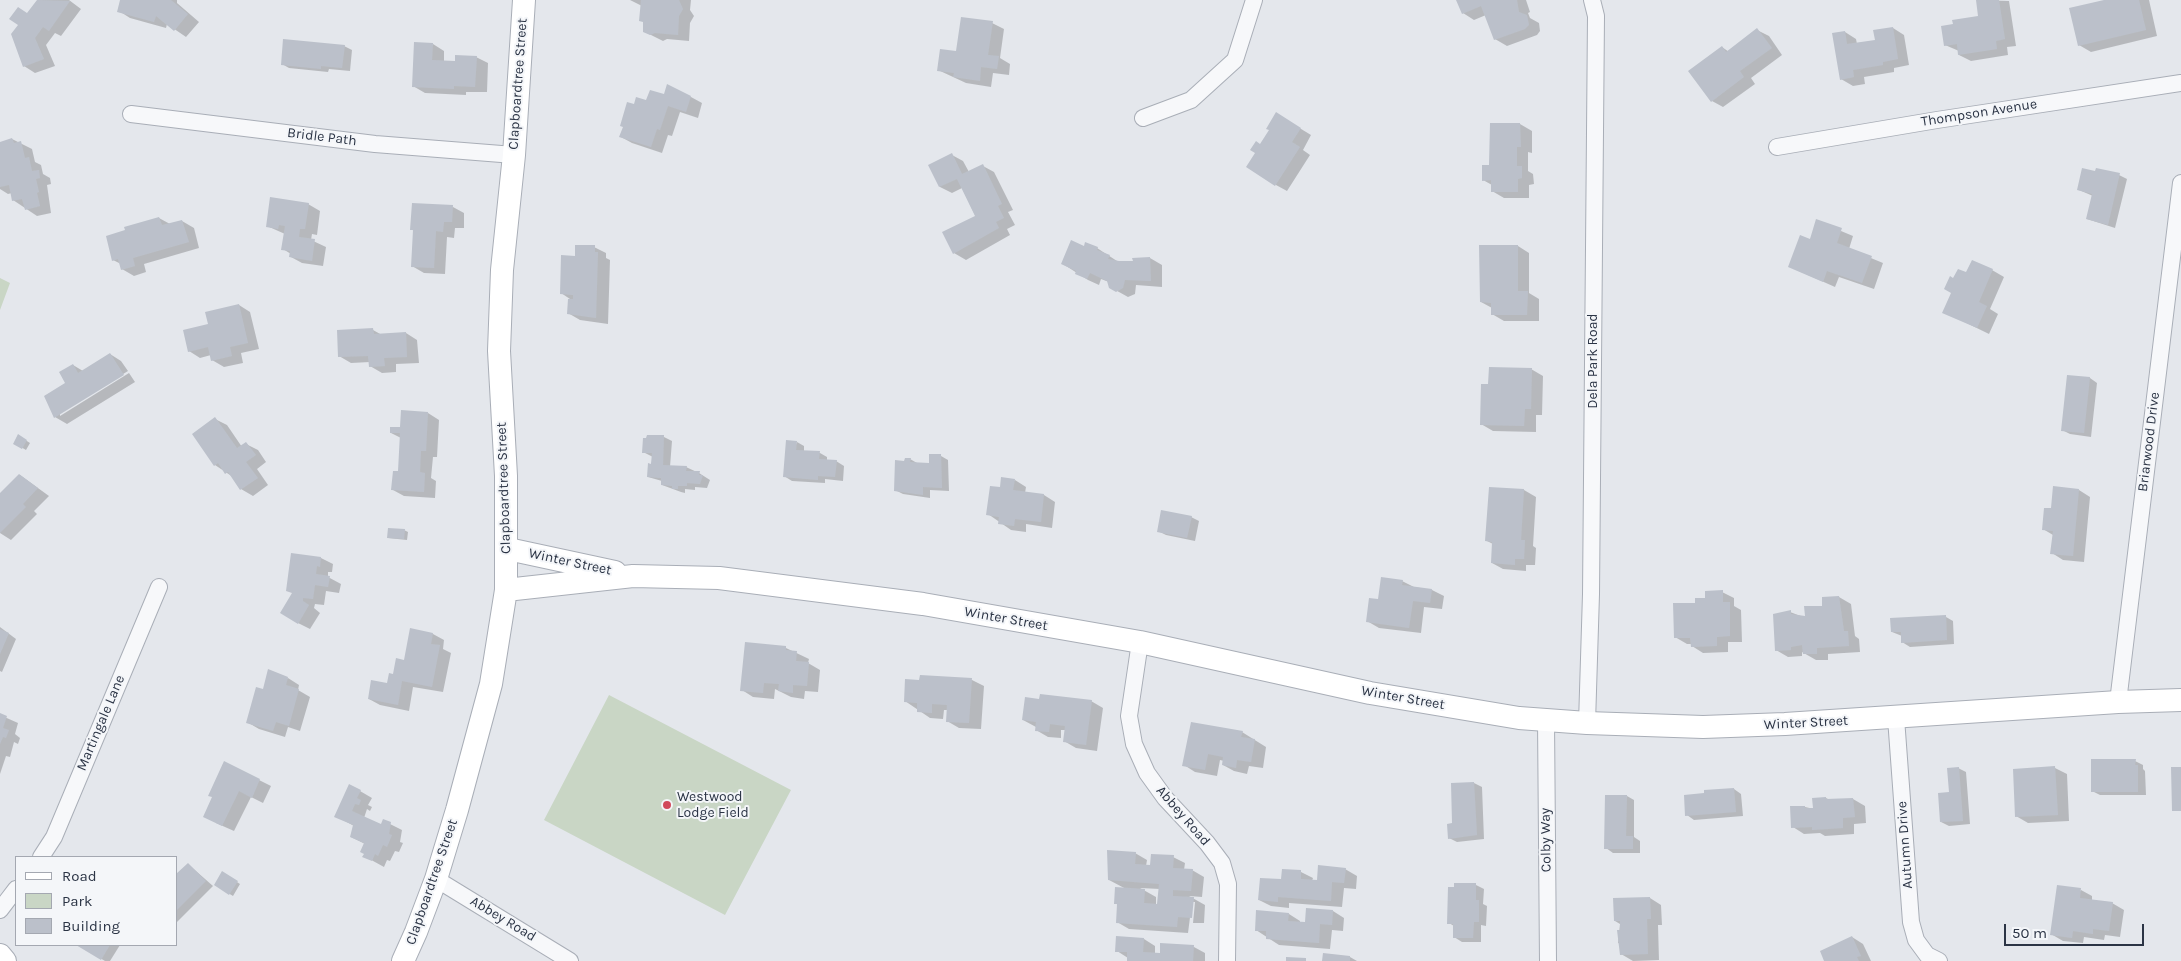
<!DOCTYPE html>
<style>
body{margin:0}
#map{position:relative;width:2181px;height:961px;overflow:hidden;background:#e4e7ec;font-family:Karla,sans-serif}
canvas{display:block}
.legend{position:absolute;left:15px;top:856px;width:162px;height:90px;box-sizing:border-box;background:#f4f6f9;border:1px solid #a4a8b1;margin:0;padding:6px 9px;list-style:none;font-size:15px;color:#2b3445}
.legend li{display:flex;align-items:center;gap:10px;height:25px}
.legend b{width:25px;border:1px solid #a4a8b1}
.scale{position:absolute;left:2004px;top:924px;width:140px;height:22px;box-sizing:border-box;border:2px solid #2b3445;border-top:0;padding-left:6px;font-size:15px;line-height:18px;white-space:nowrap;color:#2b3445;-webkit-text-stroke:4px #f4f6f9;paint-order:stroke}
</style>
<div id="map">
<canvas width="2181" height="961"></canvas>
<ul class="legend">
<li><b style="height:6px;background:#fff"></b>Road</li>
<li><b style="height:14px;background:#c9d6c5"></b>Park</li>
<li><b style="height:14px;background:#bbc0ca"></b>Building</li>
</ul>
<div class="scale">50 m</div>
</div>
<script>
const ctx = document.querySelector('canvas').getContext('2d');
ctx.lineJoin = 'round';
function fill(path, color) { ctx.fillStyle = color; ctx.fill(path, 'evenodd'); }
const shape = rows => new Path2D(rows.map(r => 'M' + r).join(''));
function stroke(path, color, width, dash) { ctx.strokeStyle = color; ctx.lineWidth = width; ctx.lineCap = dash ? 'butt' : 'round'; ctx.setLineDash(dash || []); ctx.stroke(path); }
function label(font, color, halo, rows, align = 'center') {
  ctx.font = font + ' Karla,sans-serif'; ctx.lineWidth = 4; ctx.setLineDash([]); ctx.textBaseline = 'middle'; ctx.strokeStyle = halo; ctx.fillStyle = color; for (const [text, x, y, turn = 0] of rows) {
    ctx.save(); ctx.translate(x, y); ctx.rotate((+turn || 0) * Math.PI / 180); ctx.textAlign = isNaN(turn) ? turn : align; if (halo) ctx.strokeText(text, 0, 0); ctx.fillText(text, 0, 0); ctx.restore();
  }
}
const green = shape([
 [0,278,10,283,0,310],
 [609,695,791,790,725,915,544,820]
]);
const shadow = shape([
 [38,0,69,0,81,9,61,36,55,33,46,45,55,66,35,73,24,66,28,14],
 [122,0,177,0,177,3,199,22,186,37,167,24,166,28,130,18,119,11],
 [630,0,691,0,690,10,694,16,690,23,689,41,667,39,663,41,645,32,642,6],
 [1457,0,1526,0,1530,12,1528,13,1530,18,1539,23,1540,31,1537,35,1507,46,1495,39,1486,15,1474,20,1463,13],
 [1977,0,2009,1,2016,46,2007,47,2008,55,1971,61,1959,55,1959,51,1945,45,1980,17],
 [2109,0,2149,0,2157,36,2091,52,2079,45],
 [992,23,1004,29,1000,58,1010,64,1009,75,993,73,991,87,966,83,938,70],
 [1893,28,1904,35,1909,65,1894,68,1894,72,1864,77,1865,84,1853,86,1841,79,1845,32,1856,39,1857,44,1876,41],
 [1757,30,1769,36,1782,55,1751,78,1755,84,1723,107,1712,101,1722,47,1729,52],
 [433,44,444,51,444,62,456,63,476,57,488,63,487,92,466,92,466,95,425,93,413,86],
 [344,46,352,50,350,71,329,69,328,72,289,68,282,64],
 [665,96,691,97,702,103,698,118,680,112,672,136,668,135,662,153,632,143,621,137,635,106],
 [1288,121,1311,135,1303,150,1310,155,1287,191,1276,185,1261,145],
 [1491,124,1520,124,1532,131,1532,153,1528,152,1528,171,1533,174,1534,184,1529,185,1529,198,1504,198,1492,191,1492,185,1483,180,1491,166],
 [12,139,32,149,35,162,41,165,43,174,50,178,51,184,47,185,51,213,37,216,13,200,12,193,8,194,0,189,0,144],
 [952,155,963,161,969,172,983,166,994,172,1013,210,1008,212,1015,225,1007,229,1010,235,966,260,954,253,976,217,962,188,952,193,940,187,930,165],
 [2119,175,2127,179,2115,228,2087,219,2093,196,2079,190],
 [308,204,320,211,317,235,312,234,311,240,326,247,323,266,302,263,291,257,291,254,283,249,285,234,267,226],
 [453,207,464,213,464,228,455,228,454,238,447,237,445,274,424,273,412,266,414,231,411,229],
 [159,218,170,224,182,221,194,228,199,248,144,264,146,272,134,276,122,269,121,264,113,260,127,231],
 [1817,221,1853,236,1849,249,1883,263,1874,289,1839,277,1835,287,1790,267,1810,240],
 [1518,246,1529,253,1529,293,1539,299,1539,321,1504,321,1492,314,1492,308,1481,302],
 [594,247,606,253,606,258,610,260,608,324,580,320,568,313,573,301,561,293,576,257],
 [1084,247,1097,248,1117,261,1134,263,1150,258,1162,265,1162,287,1136,285,1135,294,1128,297,1110,287,1109,282,1101,279,1099,285,1088,280,1063,264],
 [1992,270,2004,277,1990,309,1998,314,1989,334,1944,312,1953,293,1954,280,1967,274],
 [239,305,250,312,259,349,241,353,243,363,224,367,212,360,211,355,200,358,189,351,210,325],
 [373,330,382,335,406,333,417,340,419,363,396,364,396,372,382,373,370,366,370,362,351,363,339,356],
 [110,354,121,361,128,371,60,413,60,416,129,373,135,382,67,424,55,417,45,396,67,383,73,365,83,371],
 [1531,369,1543,376,1542,415,1536,415,1536,432,1493,431,1481,424,1490,385],
 [2069,376,2090,378,2097,383,2091,437,2070,434,2062,430],
 [428,413,439,420,437,457,433,457,431,478,436,481,435,498,404,496,393,490,399,473,401,438,391,433],
 [215,419,227,425,242,447,246,444,258,450,266,462,257,469,268,485,253,496,241,489,233,477,215,465],
 [19,436,30,443,26,450,14,443],
 [648,436,664,437,672,441,670,467,686,467,699,473,710,480,707,488,695,487,695,490,685,489,685,493,681,492,662,485,662,481,648,477,653,457,643,452],
 [797,442,804,446,804,452,820,453,827,457,827,461,836,461,844,466,843,481,825,479,825,483,792,481,784,476],
 [941,456,948,460,949,491,930,490,930,498,903,494,895,490,906,462,910,459,917,463,930,464],
 [20,475,49,496,34,511,37,514,11,540,0,533,0,494],
 [1015,480,1026,487,1025,493,1044,495,1055,502,1052,528,1026,524,1026,532,1011,530,988,514,1001,489],
 [1490,488,1524,490,1536,497,1533,546,1536,548,1535,565,1526,565,1526,571,1503,569,1492,563,1493,544,1487,541],
 [2079,490,2090,497,2084,562,2063,560,2052,553,2053,535,2043,529,2052,510],
 [1191,517,1199,521,1195,541,1166,535,1158,531],
 [404,530,408,532,407,540,388,538],
 [292,554,321,558,333,564,332,572,328,572,328,577,341,584,339,593,326,591,324,605,315,604,314,608,320,613,310,629,298,623,294,593],
 [1402,581,1414,587,1432,590,1444,596,1442,609,1424,607,1421,633,1379,628,1367,621,1379,601],
 [1722,592,1734,598,1734,606,1741,610,1742,642,1728,642,1728,652,1703,653,1692,646,1692,644,1687,644,1675,637,1707,599],
 [1839,597,1851,604,1855,636,1859,639,1860,652,1828,654,1828,660,1816,660,1802,652,1802,656,1788,657,1776,650,1790,612,1806,618],
 [1946,617,1953,621,1954,644,1910,647,1902,642,1902,636,1892,632],
 [0,627,16,639,2,672,0,671],
 [411,630,433,634,444,640,443,649,451,653,443,692,413,687,409,711,380,705,369,699,388,684,405,661],
 [786,648,809,659,808,663,820,670,818,692,805,691,804,699,791,697,775,689,774,699,753,697,742,690],
 [921,676,972,680,984,686,981,729,959,728,947,721,948,710,944,710,943,719,930,718,905,701,920,681],
 [288,678,299,685,298,690,310,697,300,731,288,727,285,737,259,729,247,722,264,691],
 [1091,701,1103,708,1097,751,1076,748,1064,741,1066,730,1061,730,1061,738,1048,737,1036,730,1036,727,1023,720],
 [0,715,18,723,15,734,20,738,18,744,14,742,10,757,6,756,0,774],
 [1242,732,1266,747,1263,768,1249,766,1247,774,1234,771,1223,765,1224,761,1220,760,1217,776,1195,772,1184,765],
 [2135,761,2143,765,2143,769,2145,771,2146,795,2100,795,2092,791],
 [225,763,271,786,263,803,251,797,234,831,216,823,213,797],
 [1958,768,1966,772,1970,824,1949,826,1941,822],
 [2055,768,2067,774,2069,821,2028,823,2016,816],
 [1474,783,1482,787,1484,839,1457,842,1449,838,1453,825],
 [1734,789,1741,794,1743,816,1694,820,1687,815,1705,794],
 [360,791,372,798,368,805,372,807,370,811,367,809,364,818,382,826,390,824,402,830,400,842,403,843,399,852,395,851,390,861,387,860,384,867,364,856,365,844,351,837,354,826,336,816],
 [1627,796,1634,800,1634,837,1640,841,1640,853,1613,853,1606,848],
 [1826,798,1830,800,1853,799,1865,806,1866,823,1854,824,1854,834,1825,836,1820,833,1804,834,1793,827,1805,807,1814,809,1814,799],
 [1135,853,1147,860,1146,866,1151,866,1173,857,1185,863,1184,870,1192,870,1204,877,1202,897,1189,896,1205,905,1204,923,1193,923,1195,902,1192,902,1188,933,1129,929,1117,922,1118,905,1115,903,1126,889,1109,880],
 [1140,888,1160,889,1158,905,1156,905,1156,897],
 [188,864,213,886,176,923,176,876],
 [1345,869,1357,876,1356,889,1344,888,1342,907,1289,903,1289,908,1271,906,1259,900,1282,881,1283,870,1301,872,1313,878,1312,881,1318,881],
 [223,873,240,884,233,896,215,885],
 [1455,884,1476,885,1484,889,1483,904,1487,906,1486,926,1481,925,1481,942,1462,942,1454,937,1454,926,1449,923],
 [2081,890,2092,896,2092,901,2112,903,2124,910,2120,937,2105,935,2104,940,2084,937,2083,943,2063,941,2051,934],
 [1650,898,1661,905,1662,925,1658,925,1659,960,1633,961,1621,954,1621,944,1618,943,1620,924,1615,921],
 [1333,911,1344,918,1343,931,1332,930,1330,949,1279,945,1256,930,1289,914,1300,921,1300,923,1306,924],
 [1852,937,1863,944,1871,961,1825,961],
 [1144,939,1155,946,1155,954,1194,947,1205,953,1205,961,1128,961,1128,958,1117,951],
 [78,945,120,945,110,961,105,961],
 [1350,957,1357,961,1324,961]
]);
const building = shape([
 [37,0,70,1,49,31,43,27,35,38,44,59,23,67,11,34,18,25,9,19,18,7,27,13],
 [120,0,171,0,188,14,174,31,156,16,154,22,117,12],
 [641,0,679,0,683,9,679,16,678,35,655,33,650,35,643,32,643,22,639,21],
 [1456,0,1517,0,1519,12,1527,15,1529,25,1525,29,1494,40,1481,6,1462,14],
 [1976,0,1999,0,2005,39,1996,41,1997,49,1958,55,1957,44,1944,46,1941,26,1953,24,1952,20,1978,16],
 [2104,0,2139,0,2146,30,2078,46,2069,8],
 [961,17,993,21,988,55,999,56,997,69,981,67,980,81,953,77,954,73,937,71,940,49,956,51],
 [1893,27,1898,59,1883,62,1883,65,1853,70,1854,77,1840,80,1832,33,1845,31,1847,44,1875,40,1873,30],
 [1757,28,1772,48,1740,71,1744,77,1711,102,1688,71,1722,46,1726,52],
 [283,39,345,45,342,68,321,66,321,69,281,65],
 [414,42,433,43,432,60,455,61,455,55,477,56,475,87,454,86,454,89,412,87],
 [667,84,691,96,686,112,668,106,660,130,657,129,651,147,619,137,623,127,620,126,627,102,634,104,636,97,646,100,650,90,664,94],
 [1276,112,1301,128,1292,142,1300,147,1275,186,1246,167,1255,153,1250,150,1256,141,1260,144,1269,130,1266,129],
 [1490,123,1520,123,1521,147,1517,147,1517,166,1522,166,1522,178,1518,179,1518,192,1491,192,1491,180,1482,181,1482,165,1489,165],
 [12,138,14,143,21,141,25,158,29,157,32,171,39,170,40,178,36,179,39,192,37,193,40,206,25,210,22,199,12,201,9,185,0,187,0,142],
 [952,153,962,174,983,164,1002,204,998,206,1004,218,996,222,999,228,953,254,942,232,975,216,957,179,939,187,928,165],
 [2082,168,2095,171,2096,168,2120,173,2108,225,2086,219,2092,194,2077,190],
 [270,197,309,203,305,229,300,229,299,237,315,239,312,261,289,257,290,251,281,250,285,226,279,225,278,229,266,227],
 [412,203,453,205,452,222,444,222,443,232,436,231,434,268,411,267,413,230,410,230],
 [159,217,162,225,182,220,189,242,133,258,135,266,121,270,118,259,112,261,106,236,125,230,124,227],
 [1816,219,1842,228,1837,243,1872,256,1862,283,1827,271,1823,282,1788,267,1800,235,1810,239],
 [1071,240,1084,246,1085,242,1098,247,1097,250,1110,255,1108,259,1119,261,1133,261,1132,258,1150,257,1151,281,1125,280,1123,288,1116,292,1109,288,1107,281,1090,273,1087,279,1075,274,1076,271,1061,264],
 [575,245,595,245,595,252,598,252,596,318,567,314,568,299,573,299,573,295,560,294,561,255,575,256],
 [1479,245,1518,245,1518,291,1528,291,1527,315,1491,315,1491,303,1480,302],
 [1972,260,1993,269,1979,302,1987,306,1977,328,1942,313,1951,293,1944,289,1950,276,1953,278,1958,269,1966,272],
 [239,304,248,343,230,347,232,356,211,361,208,347,188,352,183,330,208,324,205,312],
 [373,328,374,334,406,332,407,357,384,358,385,366,369,367,368,356,338,357,337,330],
 [110,353,124,375,54,418,44,396,65,383,59,372,73,364,78,373],
 [1489,367,1532,368,1531,409,1525,409,1524,426,1480,425,1481,384,1488,384],
 [2067,375,2090,377,2084,433,2061,431],
 [401,410,428,412,426,451,421,451,420,472,425,473,424,492,391,490,393,471,398,471,400,433,390,433,390,427,400,427],
 [215,417,237,448,246,442,256,455,246,462,258,478,240,490,228,472,225,474,218,463,214,466,192,434],
 [18,434,27,440,22,449,13,444],
 [647,435,664,435,663,465,687,466,686,471,700,471,699,475,703,475,700,484,687,483,687,486,678,486,678,489,672,489,672,486,661,485,661,478,647,477,648,463,651,464,652,453,642,453,643,438,646,438],
 [786,440,797,441,796,450,820,451,819,459,837,460,835,477,818,476,818,480,783,477],
 [929,454,941,454,942,488,923,487,923,495,894,491,895,460,904,461,905,458,911,458,910,462,929,463],
 [19,474,38,488,23,504,26,507,0,533,0,493],
 [1001,477,1015,479,1013,490,1044,494,1041,522,1015,519,1014,526,998,524,999,517,986,515,990,486,1000,487],
 [2053,486,2079,489,2073,556,2050,554,2053,531,2042,530,2044,508,2051,508],
 [1489,487,1524,489,1521,540,1525,540,1524,559,1515,559,1515,565,1491,563,1492,542,1485,541],
 [1161,510,1192,516,1187,538,1157,532],
 [388,528,405,529,404,539,387,538],
 [291,553,321,557,320,567,317,566,316,574,330,576,328,587,315,585,313,599,303,598,303,601,309,605,298,624,280,613,292,593,286,591],
 [1381,577,1403,580,1402,585,1432,589,1430,603,1413,601,1409,628,1366,622,1369,598,1378,599],
 [1723,590,1723,602,1730,602,1730,636,1717,637,1717,646,1691,647,1690,638,1674,638,1673,603,1695,603,1695,598,1705,598,1705,591],
 [1839,596,1844,631,1848,631,1849,646,1817,648,1817,654,1803,654,1802,645,1791,647,1791,650,1775,651,1773,614,1791,610,1791,614,1805,616,1804,606,1822,606,1822,597],
 [1946,615,1947,640,1901,643,1901,632,1891,632,1890,618],
 [410,628,433,633,431,644,440,645,432,687,402,681,398,705,368,699,371,680,387,683,389,673,393,674,396,658,404,660],
 [0,629,9,633,0,654],
 [745,642,786,646,786,650,797,651,796,661,809,662,807,686,793,685,793,693,778,691,779,684,764,683,763,693,740,691],
 [268,669,288,677,286,685,299,689,289,726,276,722,273,731,246,723,256,687,263,689],
 [920,675,972,678,969,723,946,722,947,705,932,704,932,713,917,712,917,703,904,702,905,679,919,680],
 [1040,694,1092,700,1086,745,1063,742,1065,726,1050,724,1049,732,1035,731,1036,722,1022,720,1025,697,1039,699],
 [0,713,7,716,3,728,9,730,6,738,3,737,0,744],
 [1191,722,1243,731,1241,737,1255,739,1251,762,1237,760,1236,768,1222,765,1223,757,1208,754,1205,770,1182,766],
 [2091,759,2136,759,2135,765,2138,765,2138,792,2091,792],
 [224,761,260,779,252,798,239,791,222,826,203,817,212,797,208,796],
 [2055,766,2058,815,2015,817,2013,769],
 [1959,767,1963,821,1940,822,1938,793,1949,792,1947,768],
 [2171,767,2181,767,2181,811,2172,811],
 [1474,782,1477,835,1448,839,1447,824,1452,823,1451,783],
 [349,784,361,790,357,798,361,800,359,805,355,804,352,811,381,824,383,819,391,822,389,834,392,835,387,847,383,845,378,856,375,854,372,861,362,857,364,854,360,852,364,843,350,837,353,825,334,817],
 [1734,788,1736,812,1685,816,1684,795,1704,793,1704,790],
 [1605,795,1627,795,1626,836,1633,836,1633,849,1604,849],
 [1826,797,1826,799,1853,798,1855,817,1843,818,1843,828,1812,830,1812,827,1791,828,1790,806,1805,806,1805,808,1813,808,1812,798],
 [1107,850,1136,852,1135,864,1150,865,1151,854,1174,855,1173,868,1193,869,1191,891,1173,890,1173,896,1194,897,1192,918,1178,917,1177,927,1116,923,1117,904,1114,904,1115,887,1145,889,1144,903,1157,904,1159,884,1108,880],
 [188,863,206,881,176,911,176,874],
 [1318,865,1346,868,1344,883,1332,882,1331,901,1278,897,1278,902,1258,900,1260,878,1281,879,1282,869,1301,870,1301,879,1317,880],
 [222,871,238,881,229,895,214,885],
 [1454,883,1476,883,1476,900,1479,900,1479,922,1474,922,1473,938,1453,938,1453,924,1447,924,1448,887,1454,887],
 [2057,885,2081,888,2080,898,2113,902,2109,931,2093,929,2093,934,2073,931,2072,938,2050,935],
 [1650,897,1651,919,1647,919,1648,954,1620,955,1617,930,1620,930,1620,921,1614,921,1613,898],
 [1306,908,1333,910,1332,925,1320,924,1319,943,1266,939,1266,931,1255,931,1256,910,1289,913,1288,921,1305,922],
 [1116,936,1144,938,1143,952,1160,953,1160,943,1194,945,1193,961,1127,961,1127,952,1115,952],
 [1852,936,1861,956,1857,957,1859,961,1824,961,1820,951],
 [76,945,110,945,101,960],
 [1323,953,1350,956,1350,961,1322,961],
 [1286,957,1306,958,1306,961,1286,961]
]);
const street = shape([
 [131,114,375,144,514,155],
 [1143,118,1191,100,1235,60,1254,0],
 [1777,147,1937,120,2181,83],
 [1140,642,1129,716,1134,744,1147,773,1165,798,1207,843,1222,863,1228,884,1227,961],
 [2118,702,2181,183],
 [1896,718,1911,922,1916,940,1927,955,1939,961],
 [1546,720,1548,961],
 [1587,723,1591,594,1596,16,1592,0],
 [41,857,54,837,159,587],
 [436,879,570,961],
 [0,910,16,889]
]);
const secondary = shape([
 [508,549,615,572],
 [506,590,633,576,719,578,923,604,1140,642,1370,693,1519,718,1587,723,1703,727,1785,724,2118,702,2181,700],
 [0,955,5,961],
 [403,961,416,932,436,879,457,810,491,684,506,590,506,476,499,351,502,270,514,155,524,0]
]);
const markers = [
 [667,805,5,"#d1495b"]
];
const streetNames = [
 ["Clapboardtree Street",518,84,-86],
 ["Thompson Avenue",1979,113,-9],
 ["Bridle Path",322,137,7],
 ["Dela Park Road",1593,361,-90],
 ["Briarwood Drive",2149,442,-83],
 ["Clapboardtree Street",504,488,-92],
 ["Winter Street",570,562,12],
 ["Winter Street",1006,619,10],
 ["Winter Street",1403,698,10],
 ["Martingale Lane",101,723,-67],
 ["Winter Street",1806,723,-3],
 ["Abbey Road",1183,816,49],
 ["Colby Way",1546,840,-91],
 ["Autumn Drive",1905,845,-94],
 ["Clapboardtree Street",432,882,-71],
 ["Abbey Road",503,919,31]
];
const poiNames = [
 ["Westwood",677,797],
 ["Lodge Field",677,813]
];
fill(green, '#c9d6c5');
fill(shadow, '#0003');
fill(building, '#bbc0ca');
stroke(street, '#a9aeb7', 18);
stroke(secondary, '#a9aeb7', 24);
stroke(street, '#f7f8fa', 16);
stroke(secondary, '#fff', 22);
for (const [x, y, r, color] of markers) { const dot = new Path2D(); dot.arc(x, y, r, 0, 2 * Math.PI); ctx.fillStyle = color; ctx.fill(dot); stroke(dot, '#f4f6f9', 2); }
label('14px', '#2b3445', '#f4f6f9', streetNames);
label('14px', '#2b3445', '#f4f6f9', poiNames, 'left');
</script>
